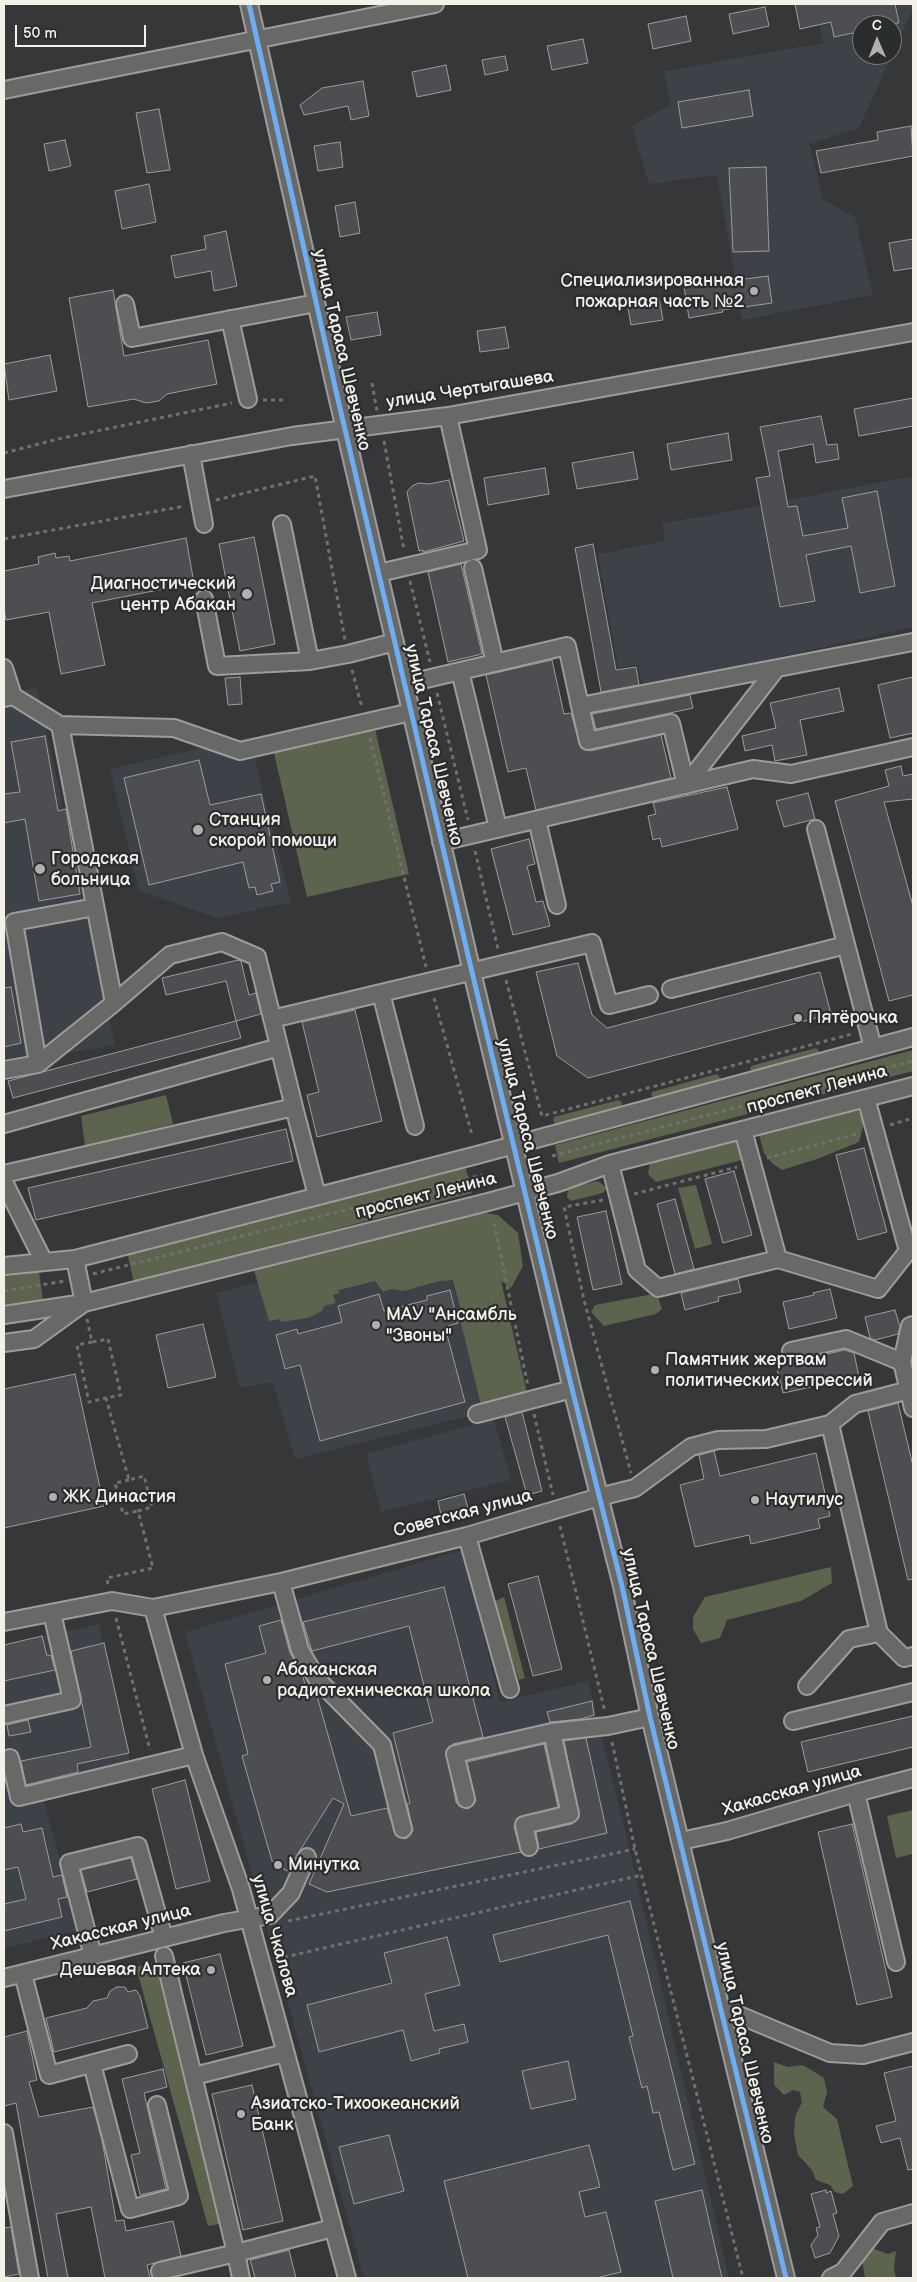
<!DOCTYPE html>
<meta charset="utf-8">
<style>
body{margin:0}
#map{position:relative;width:917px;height:2282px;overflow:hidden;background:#353739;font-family:"Balsamiq Sans",sans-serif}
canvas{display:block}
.frame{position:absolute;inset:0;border:5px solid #f4f1e8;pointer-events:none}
.north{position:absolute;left:852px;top:15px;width:50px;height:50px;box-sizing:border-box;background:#2a2d2e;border:1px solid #7b7b78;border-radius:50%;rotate:359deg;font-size:14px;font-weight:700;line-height:20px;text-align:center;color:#f4f1e8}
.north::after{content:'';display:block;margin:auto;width:18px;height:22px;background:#b1b0ab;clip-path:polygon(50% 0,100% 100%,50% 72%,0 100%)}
.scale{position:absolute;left:15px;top:25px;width:131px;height:22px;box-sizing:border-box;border:2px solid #f4f1e8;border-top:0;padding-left:6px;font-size:15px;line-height:18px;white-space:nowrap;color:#f4f1e8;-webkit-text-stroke:4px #2a2d2e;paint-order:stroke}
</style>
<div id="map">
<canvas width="917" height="2282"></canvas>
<div class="frame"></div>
<div class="north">С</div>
<div class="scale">50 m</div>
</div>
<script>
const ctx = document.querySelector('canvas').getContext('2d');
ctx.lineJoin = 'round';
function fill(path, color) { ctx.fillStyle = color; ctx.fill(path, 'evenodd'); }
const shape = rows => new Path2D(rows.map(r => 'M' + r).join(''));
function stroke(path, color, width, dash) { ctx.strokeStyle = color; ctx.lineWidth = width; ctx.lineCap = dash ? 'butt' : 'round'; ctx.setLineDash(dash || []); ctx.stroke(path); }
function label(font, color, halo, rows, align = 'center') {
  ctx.font = font + ' "Balsamiq Sans",sans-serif'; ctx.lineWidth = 4.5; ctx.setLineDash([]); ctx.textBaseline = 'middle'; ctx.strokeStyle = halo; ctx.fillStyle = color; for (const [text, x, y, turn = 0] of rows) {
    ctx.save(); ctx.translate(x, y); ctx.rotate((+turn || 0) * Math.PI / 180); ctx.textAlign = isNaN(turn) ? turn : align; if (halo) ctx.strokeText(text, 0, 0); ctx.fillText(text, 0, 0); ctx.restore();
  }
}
const built = shape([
 [816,4,913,4,913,9,859,128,810,144,822,199,855,217,873,295,742,320,717,175,649,184,632,126,670,105,664,71,823,43],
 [862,25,892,25,892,55,862,55],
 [913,476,913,627,686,678,642,684,638,665,618,668,598,554,665,541,662,524],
 [37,688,115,1045,4,1064,4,693],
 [249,737,291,902,218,918,139,891,110,769],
 [473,1230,517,1404,295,1459,273,1382,240,1388,216,1293],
 [494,1419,511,1480,381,1512,366,1454],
 [463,1550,500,1702,588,1681,626,1834,729,2278,364,2278,185,1632],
 [99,1624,134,1780,44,1801,79,1931,4,1948,4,1645]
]);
const green = shape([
 [375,729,409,874,307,897,274,753],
 [816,1048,819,1051,818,1055,753,1072,750,1069,751,1066],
 [913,1050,913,1071,559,1163,555,1145],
 [717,1074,720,1077,719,1081,654,1098,651,1095,652,1092],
 [166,1095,173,1124,85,1146,81,1116],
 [619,1100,622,1103,621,1106,556,1124,553,1121,554,1117],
 [855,1107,865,1119,859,1142,817,1159,782,1170,772,1163,764,1153,758,1131],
 [738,1140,743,1150,742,1160,656,1182,648,1174,650,1162],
 [465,1165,472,1193,134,1283,127,1252],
 [598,1181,607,1188,603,1193,571,1201,567,1197,568,1188],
 [696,1185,712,1244,695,1249,678,1188],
 [485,1213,498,1215,518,1233,523,1266,511,1288,501,1281,527,1393,481,1405,460,1319,463,1318,453,1280,440,1281,403,1291,392,1289,383,1292,375,1281,339,1290,339,1293,333,1295,336,1303,324,1306,322,1311,308,1318,281,1322,279,1319,269,1321,254,1270,316,1252,322,1253,372,1241,375,1236],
 [38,1265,43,1300,4,1305,4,1269],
 [653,1294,658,1297,662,1309,656,1314,604,1326,591,1312,595,1305],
 [831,1567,832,1583,801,1601,727,1620,720,1638,701,1643,693,1629,693,1617,705,1597],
 [504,1597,525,1678,519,1680,493,1602],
 [913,1810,913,1854,896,1858,887,1816],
 [158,1962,219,2224,208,2226,136,1967],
 [774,2062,788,2067,803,2065,824,2078,827,2092,823,2107,837,2119,853,2186,843,2194,835,2192,830,2185,816,2180,812,2170,798,2155,794,2134,795,2117,802,2102,800,2092,793,2090,784,2095,774,2085],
 [872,2248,888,2254,896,2251,894,2268,896,2278,865,2278,862,2259]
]);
const building = shape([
 [795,4,895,4,899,23,862,25,862,31,834,37,831,22,800,29,795,4],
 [765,7,769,26,733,34,729,14,765,7],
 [686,16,691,41,653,49,648,24,686,16],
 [583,39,588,63,552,70,547,46,583,39],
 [505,56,508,70,485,75,482,60,505,56],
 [446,65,451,90,417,97,412,72,446,65],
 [363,81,369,116,351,120,348,106,304,115,300,105,322,88,363,81],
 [749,90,753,116,682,128,678,102,749,90],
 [159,109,170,170,147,173,136,113,159,109],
 [911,126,913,156,821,173,816,151,878,140,877,132,911,126],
 [65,140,71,166,49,171,44,144,65,140],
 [340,142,343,167,318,171,314,146,340,142],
 [766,167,769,251,733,252,729,168,766,167],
 [149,184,156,222,122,229,115,191,149,184],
 [355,202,360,233,340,237,335,206,355,202],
 [226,231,237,286,214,291,211,271,175,278,171,256,206,249,204,236,226,231],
 [913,239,913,268,894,271,889,243,913,239],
 [768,276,772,303,722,310,723,312,689,318,684,287,768,276],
 [113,290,124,356,208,340,217,384,167,394,159,401,146,403,134,399,88,407,69,298,113,290],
 [659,298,663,320,631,325,627,303,659,298],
 [377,312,381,335,351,340,346,317,377,312],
 [505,327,509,348,480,352,477,331,505,327],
 [50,355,57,391,9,400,4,364,50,355],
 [913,398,913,426,859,436,854,409,913,398],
 [821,416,827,445,837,444,839,459,816,463,813,444,778,451,788,507,797,506,803,536,848,528,842,498,877,491,895,586,860,593,851,546,806,555,815,601,780,607,756,478,770,476,760,427,821,416],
 [728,433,732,460,671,470,667,444,728,433],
 [633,452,638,479,577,489,572,463,633,452],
 [545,468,549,494,488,505,484,478,545,468],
 [449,480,464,541,423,552,423,550,419,551,407,492,412,486,419,483,429,484,449,480],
 [254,537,275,644,240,651,219,544,254,537],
 [186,538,194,583,92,603,105,665,61,674,49,612,6,620,4,609,4,571,39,564,38,557,55,553,56,558,69,556,70,561,186,538],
 [593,544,616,670,636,667,639,685,601,692,575,548,593,544],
 [461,564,482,654,448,662,428,572,461,564],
 [552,660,564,714,571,713,581,748,590,751,661,735,671,778,536,810,526,768,508,772,486,675,552,660],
 [240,677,242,704,228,705,225,678,240,677],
 [913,677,913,733,890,738,878,685,913,677],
 [839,688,844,711,800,720,807,755,775,761,772,745,745,751,742,736,776,728,770,703,839,688],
 [690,695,693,708,596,729,592,714,690,695],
 [45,736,58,811,66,809,80,894,39,901,25,819,4,823,4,794,20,792,11,742,45,736],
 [199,760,210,805,261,794,280,882,271,884,273,891,257,895,255,887,249,888,243,862,149,885,124,778,199,760],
 [901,766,903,776,913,774,913,799,884,802,913,906,913,995,889,1001,835,801,889,786,885,770,901,766],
 [727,787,738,829,662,847,660,838,653,840,648,816,656,814,653,803,727,787],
 [808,793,815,819,784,827,776,801,808,793],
 [529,839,535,864,527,866,536,902,543,901,550,926,513,935,491,849,529,839],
 [238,960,241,961,249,995,256,993,261,1014,236,1021,226,981,166,995,162,978,238,960],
 [578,963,592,1015,607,1028,820,972,831,1014,588,1078,557,1056,536,972,578,963],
 [11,987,21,1043,4,1047,4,988,11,987],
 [355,1010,382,1121,317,1137,307,1095,319,1092,302,1022,355,1010],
 [236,1021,241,1038,13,1098,8,1081,236,1021],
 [286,1129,293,1161,36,1220,28,1188,286,1129],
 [864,1148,887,1232,858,1240,836,1155,864,1148],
 [734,1171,752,1235,723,1243,705,1179,734,1171],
 [675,1199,694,1269,675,1274,657,1204,675,1199],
 [606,1211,622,1284,593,1290,577,1217,606,1211],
 [738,1279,741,1292,718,1297,719,1301,685,1310,681,1293,738,1279],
 [830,1289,837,1318,789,1329,783,1302,814,1295,813,1293,830,1289],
 [450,1290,458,1323,445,1327,465,1402,320,1441,300,1365,285,1369,276,1335,297,1329,298,1334,342,1322,338,1306,379,1294,384,1311,427,1300,427,1296,450,1290],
 [895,1310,900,1327,898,1334,875,1340,870,1338,865,1317,895,1310],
 [203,1324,216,1377,168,1388,156,1335,203,1324],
 [845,1350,854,1353,859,1377,783,1393,776,1365,845,1350],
 [75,1374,104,1506,4,1528,4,1389,75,1374],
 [898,1403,913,1466,913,1579,908,1580,868,1411,898,1403],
 [522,1412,542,1491,527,1495,505,1417,522,1412],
 [714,1451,720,1476,816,1453,830,1516,818,1519,820,1528,751,1544,749,1535,695,1547,680,1485,704,1479,699,1455,714,1451],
 [464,1494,468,1508,441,1515,438,1501,464,1494],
 [538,1576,562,1669,533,1676,508,1584,538,1576],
 [444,1587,483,1737,453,1744,446,1751,456,1802,459,1806,468,1809,476,1801,467,1762,544,1744,558,1807,517,1818,514,1827,521,1852,327,1892,309,1884,344,1804,333,1798,287,1871,272,1861,242,1756,248,1754,225,1664,266,1653,259,1626,281,1620,290,1653,302,1674,309,1698,317,1696,351,1816,387,1808,396,1836,406,1839,413,1831,407,1804,410,1803,393,1733,433,1722,409,1626,312,1651,303,1622,444,1587],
 [42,1636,47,1656,51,1655,55,1670,4,1681,4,1645,42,1636],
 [104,1643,129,1753,77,1764,78,1772,26,1785,21,1761,91,1747,71,1651,104,1643],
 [592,1701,594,1715,581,1719,550,1722,547,1712,592,1701],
 [913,1716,913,1747,808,1772,801,1742,913,1716],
 [28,1720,31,1732,9,1736,7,1725,28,1720],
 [586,1738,607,1833,539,1849,536,1832,572,1824,579,1817,564,1741,586,1738],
 [185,1780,210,1881,176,1889,152,1789,185,1780],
 [21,1824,23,1832,42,1828,53,1877,62,1875,67,1897,58,1899,62,1917,4,1931,4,1904,26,1899,18,1867,4,1870,4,1828,21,1824],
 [852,1824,892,1997,857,2005,818,1832,852,1824],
 [131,1858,137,1879,87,1892,81,1870,131,1858],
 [630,1901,695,2164,673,2170,659,2112,653,2113,647,2086,642,2088,629,2037,633,2036,608,1935,500,1962,493,1935,630,1901],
 [447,1937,460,1985,425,1994,434,2031,464,2024,468,2042,439,2049,440,2053,411,2061,403,2030,319,2052,307,2005,392,1983,384,1953,447,1937],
 [220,1954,243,2046,206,2055,183,1963,220,1954],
 [117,1987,125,1987,128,1992,136,1990,140,1996,148,2028,54,2052,46,2018,87,2008,93,2001,107,1998,110,1991,117,1987],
 [27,2031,37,2080,29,2082,39,2117,93,2107,102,2140,116,2221,124,2220,126,2231,173,2221,181,2256,147,2265,150,2278,105,2278,91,2207,56,2214,68,2278,48,2278,16,2103,4,2106,4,2037,27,2031],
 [568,2061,576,2099,531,2109,522,2071,568,2061],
 [913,2066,913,2169,908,2170,900,2138,881,2143,876,2126,896,2121,884,2073,913,2066],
 [163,2069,167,2087,144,2093,166,2189,140,2195,131,2155,140,2153,122,2079,163,2069],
 [252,2085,283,2221,243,2230,212,2094,252,2085],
 [389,2135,404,2191,354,2204,339,2147,389,2135],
 [589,2145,600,2187,579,2192,585,2217,606,2212,621,2272,596,2278,468,2278,444,2181,589,2145],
 [702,2190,722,2278,673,2278,655,2201,702,2190],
 [826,2190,826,2193,831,2191,837,2213,833,2214,839,2236,830,2253,815,2258,811,2245,818,2235,816,2228,820,2227,811,2194,826,2190],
 [11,2227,19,2274,4,2277,4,2228,11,2227],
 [289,2250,296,2278,255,2278,250,2260,289,2250]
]);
const path = shape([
 [372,383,377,411],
 [263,400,285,400],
 [384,441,404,550],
 [4,453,58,439,232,403],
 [216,500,315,476,345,640],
 [4,539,185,506],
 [410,581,430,662],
 [352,670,362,708],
 [437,693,468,820],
 [370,738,426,967],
 [475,851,498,949],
 [506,980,542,1116,852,1034],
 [434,998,472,1135],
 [890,1125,913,1118],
 [552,1156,913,1061],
 [767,1158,860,1133],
 [634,1194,737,1167],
 [603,1200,564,1207,584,1300,631,1473],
 [494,1223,528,1386],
 [93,1274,482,1175],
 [4,1291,65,1281],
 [87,1319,92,1342,108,1339,121,1395,106,1398,129,1480,144,1476,152,1507,138,1511,153,1568,107,1578,108,1585],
 [92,1342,77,1345,89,1402,106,1398],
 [534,1414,553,1495],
 [129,1480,115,1483,123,1514,138,1511],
 [560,1526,605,1712],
 [116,1618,150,1750],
 [612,1742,635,1849,743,2278],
 [288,1921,635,1849],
 [276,1959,642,1875]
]);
const minor = shape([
 [249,4,336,391,472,972,572,1389,622,1586,650,1717,786,2278],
 [4,90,435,4],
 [125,304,132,338,316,303],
 [230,319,248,399],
 [191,454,204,524],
 [4,489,292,436,448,416,913,332],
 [282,524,310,661,348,654,395,642],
 [473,568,495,663],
 [379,573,478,550,448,416],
 [204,599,217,666,310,661],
 [4,668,13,696,4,698],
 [460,671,498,828],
 [405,684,567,646,580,706,913,642],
 [13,696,60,725,174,728,240,751,411,712],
 [580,706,588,741,671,723,686,785],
 [686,785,776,669],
 [537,820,557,905],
 [816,829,873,1048],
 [441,842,753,769,791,774,913,747],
 [671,989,846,945],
 [114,1003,170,955,222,942,257,957,294,1107],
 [272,1019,381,993],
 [38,1064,14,922,95,907],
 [4,1070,38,1064,114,1003,60,725],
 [4,1124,279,1047],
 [415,1126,381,993,592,943,609,1005,649,995],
 [610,1164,637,1270,658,1288,778,1259,743,1130],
 [4,1174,294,1107,317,1196],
 [4,1182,44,1262],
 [778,1259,878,1289,908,1251,866,1098],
 [4,1266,75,1259,477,1155,913,1037],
 [4,1315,84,1303,488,1202,558,1183,610,1164,913,1086],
 [913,1325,910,1326,902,1362,913,1408],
 [4,1343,34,1339,84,1303,75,1259],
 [791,1351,846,1339,902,1362],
 [477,1414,572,1389],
 [830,1424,879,1633,904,1658,913,1656],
 [467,1536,510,1689],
 [281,1582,300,1650,317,1679,382,1745,403,1829],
 [153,1608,194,1755,241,1889,347,2278],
 [4,1622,112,1601,153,1608,281,1582,467,1536,599,1497,635,1488,691,1447,718,1440,766,1439,830,1424,855,1404,913,1389],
 [807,1686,849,1639,879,1633],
 [4,1715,72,1700,52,1613],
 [793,1721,913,1692],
 [10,1758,19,1797,194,1755],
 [856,1793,896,1962],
 [466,1799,455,1754,552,1732,608,1726,650,1717],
 [681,1841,727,1831,856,1793,913,1778],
 [529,1847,524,1825,570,1814,552,1732],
 [93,1956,69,1863,138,1846,164,1938],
 [23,1974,49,2075,128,2054],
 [4,1978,224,1923,270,1915,291,1893,307,1857],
 [722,2008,830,2053,863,2055,913,2042],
 [92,2064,130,2209,179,2196,157,2105],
 [194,2076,285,2053],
 [4,2133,30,2278],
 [162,2278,160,2271,236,2253,164,1956],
 [241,2278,236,2253,333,2228],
 [831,2278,843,2272,882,2222,913,2213]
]);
const cycleway = shape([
 [249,4,336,391,472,972,572,1389,622,1586,650,1717,786,2278]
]);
const markers = [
 [754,291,5,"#b1b0ab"],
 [247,594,6,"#b1b0ab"],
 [198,830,6,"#b1b0ab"],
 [40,869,6,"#b1b0ab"],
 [798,1018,5,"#b1b0ab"],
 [376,1325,5,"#b1b0ab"],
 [655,1370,5,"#b1b0ab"],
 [53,1497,5,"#b1b0ab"],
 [755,1500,5,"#b1b0ab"],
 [267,1680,5,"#b1b0ab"],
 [278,1865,5,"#b1b0ab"],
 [211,1970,5,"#b1b0ab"],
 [241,2114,5,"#b1b0ab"]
];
const poiNames = [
 ["Специализированная",744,281,"right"],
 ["пожарная часть №2",744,302,"right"],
 ["Диагностический",236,584,"right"],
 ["центр Абакан",236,605,"right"],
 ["Станция",209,820],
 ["скорой помощи",209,841],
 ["Городская",51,859],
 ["больница",51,880],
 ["Пятёрочка",808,1018],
 ["МАУ \"Ансамбль",386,1315],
 ["\"Звоны\"",386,1336],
 ["Памятник жертвам",665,1360],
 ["политических репрессий",665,1381],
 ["ЖК Династия",63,1497],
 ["Наутилус",765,1500],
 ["Абаканская",277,1670],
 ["радиотехническая школа",277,1691],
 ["Минутка",288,1865],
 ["Дешевая Аптека",201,1970,"right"],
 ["Азиатско-Тихоокеанский",251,2104],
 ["Банк",251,2125]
];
const streetNames = [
 ["улица Тараса Шевченко",341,350,77],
 ["улица Чертыгашева",470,390,-9],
 ["улица Тараса Шевченко",433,745,77],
 ["проспект Ленина",817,1090,-15],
 ["улица Тараса Шевченко",527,1139,76],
 ["проспект Ленина",426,1196,-14],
 ["Советская улица",463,1514,-15],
 ["улица Тараса Шевченко",650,1649,77],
 ["Хакасская улица",792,1791,-16],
 ["Хакасская улица",121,1928,-14],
 ["улица Чкалова",274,1936,74],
 ["улица Тараса Шевченко",744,2043,77]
];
fill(built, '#3d4148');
fill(green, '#5c644e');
fill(building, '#4d4e52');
stroke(building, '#9c9c9b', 1);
stroke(minor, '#9c9c9b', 20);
stroke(path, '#70706f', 3, [4, 4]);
stroke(minor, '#686866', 16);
stroke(cycleway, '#6dadf4', 5);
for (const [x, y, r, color] of markers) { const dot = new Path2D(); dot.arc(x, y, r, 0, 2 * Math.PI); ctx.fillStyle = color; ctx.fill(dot); stroke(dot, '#2a2d2e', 2); }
label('18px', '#f4f1e8', '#2a2d2e', poiNames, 'left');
label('18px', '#f4f1e8', '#2a2d2e', streetNames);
</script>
